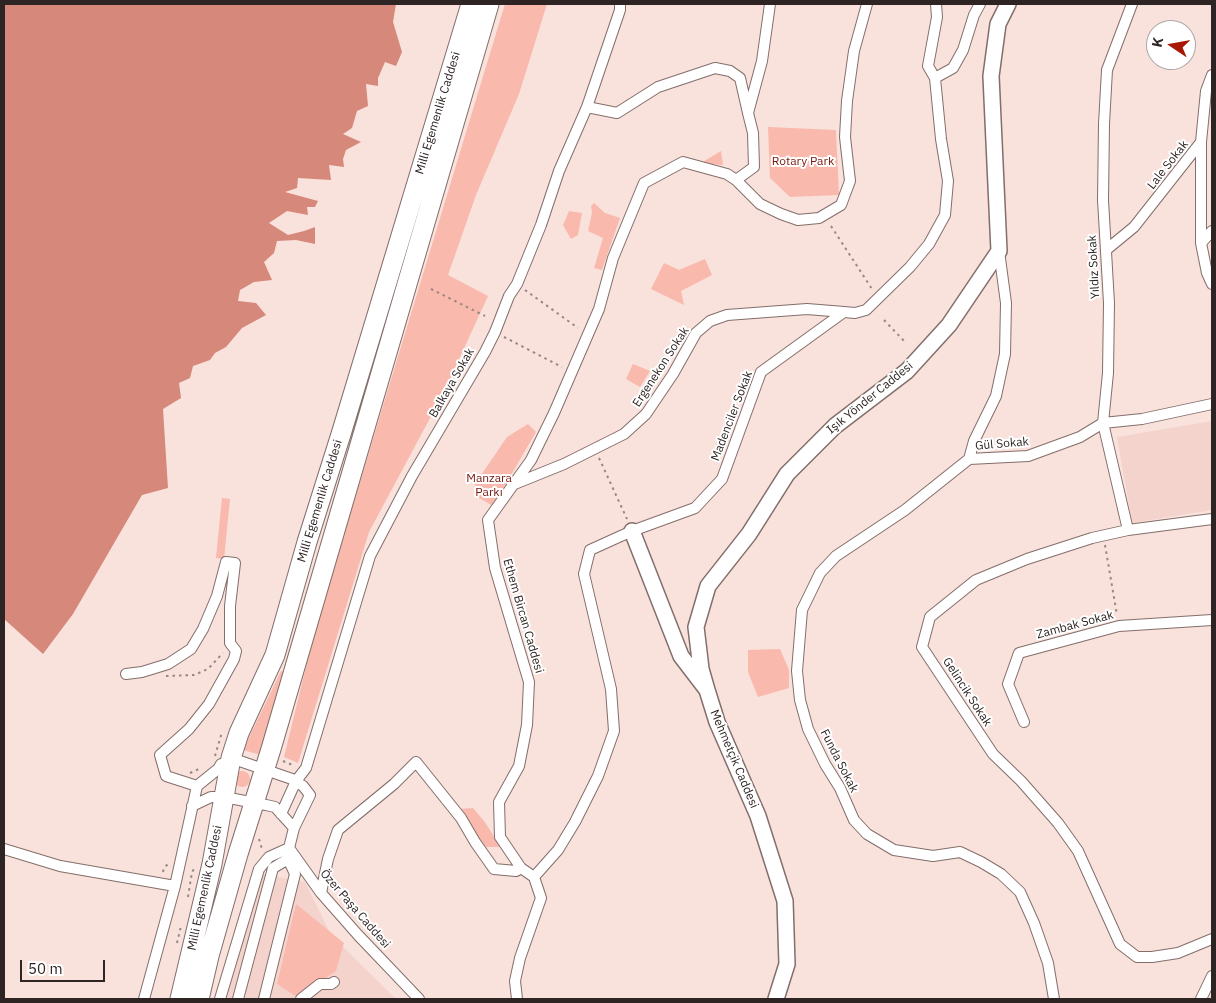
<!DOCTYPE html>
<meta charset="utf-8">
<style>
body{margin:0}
#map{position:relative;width:1216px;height:1003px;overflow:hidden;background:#f9e1dc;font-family:"IBM Plex Sans",sans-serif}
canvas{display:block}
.frame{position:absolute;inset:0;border:5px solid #2d2423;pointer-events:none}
.north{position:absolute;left:1146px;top:20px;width:50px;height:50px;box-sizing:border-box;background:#fff;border:1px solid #aba7a7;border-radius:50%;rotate:282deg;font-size:14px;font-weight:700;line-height:20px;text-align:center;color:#2d2423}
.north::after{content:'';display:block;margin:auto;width:18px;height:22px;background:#a81604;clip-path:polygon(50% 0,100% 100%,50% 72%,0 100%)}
.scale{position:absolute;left:20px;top:960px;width:85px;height:22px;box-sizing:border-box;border:2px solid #2d2423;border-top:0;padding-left:6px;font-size:15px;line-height:18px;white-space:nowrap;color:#2d2423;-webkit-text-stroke:4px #fff;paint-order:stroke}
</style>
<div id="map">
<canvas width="1216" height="1003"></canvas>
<div class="frame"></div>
<div class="north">K</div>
<div class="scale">50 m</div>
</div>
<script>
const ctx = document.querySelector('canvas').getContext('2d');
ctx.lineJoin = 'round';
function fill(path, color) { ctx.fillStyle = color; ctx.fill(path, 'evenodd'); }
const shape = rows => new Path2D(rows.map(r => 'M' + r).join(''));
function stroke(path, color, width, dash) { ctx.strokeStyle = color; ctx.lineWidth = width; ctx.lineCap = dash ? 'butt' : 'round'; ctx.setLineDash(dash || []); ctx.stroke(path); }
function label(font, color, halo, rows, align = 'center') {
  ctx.font = font + ' "IBM Plex Sans",sans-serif'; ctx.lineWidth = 4; ctx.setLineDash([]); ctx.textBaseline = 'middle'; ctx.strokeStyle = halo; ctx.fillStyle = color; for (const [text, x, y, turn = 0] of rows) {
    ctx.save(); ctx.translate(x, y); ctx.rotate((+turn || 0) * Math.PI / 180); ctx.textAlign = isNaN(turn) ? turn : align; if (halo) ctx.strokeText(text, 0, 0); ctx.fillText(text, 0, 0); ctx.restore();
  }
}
const built = shape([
 [1212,421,1212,510,1132,523,1117,437],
 [256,873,305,882,331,935,396,999,224,999]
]);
const green = shape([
 [505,4,547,4,519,94,476,195,448,275,488,296,444,392,369,532,298,763,284,757,315,630],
 [768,127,836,130,839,195,790,197,770,178],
 [721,151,723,165,701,163],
 [594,203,605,213,620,218,602,270,594,268,603,238,588,231,592,213,591,206],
 [569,211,582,213,578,235,571,239,563,225],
 [705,259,712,275,681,291,684,305,651,289,664,263,679,270],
 [633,364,650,371,640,387,626,379],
 [528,424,536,432,493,506,479,498,475,484,507,437],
 [222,498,230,499,224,559,216,558],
 [780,649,789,670,789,688,758,697,748,672,748,650],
 [281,671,284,672,261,755,243,750],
 '234 779a8 8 0 1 1 16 0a8 8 0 1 1-16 0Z',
 [473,808,484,821,501,847,486,847,472,831,459,809],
 [296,904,344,943,336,971,297,997,277,984]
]);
const water = shape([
 [4,4,396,4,393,22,402,52,396,66,385,62,378,78,378,86,366,84,368,106,357,111,352,128,343,134,361,142,346,150,343,159,344,167,329,165,331,180,298,178,297,188,285,192,318,201,315,207,307,207,308,215,287,211,269,223,288,235,304,231,315,227,315,244,296,240,277,241,274,253,264,262,272,280,254,282,240,290,238,301,256,303,266,315,242,328,226,347,215,353,210,360,193,366,190,378,179,383,181,398,163,409,168,488,142,495,73,614,43,654,4,619]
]);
const path = shape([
 [831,226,872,289],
 [431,289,485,316],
 [525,290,578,328],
 [884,320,906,343],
 [504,337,562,367],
 [599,458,627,519],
 [1105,545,1117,615],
 [166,676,194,675,208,669,223,653],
 [215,756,222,732],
 [283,761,295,766],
 [190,773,201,768],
 [259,839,262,849],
 [163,872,164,868,168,864],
 [188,897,192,872,196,866],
 [177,943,181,926]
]);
const street = shape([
 [935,78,953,68,963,50,974,15,980,4],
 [587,107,617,113,658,87,715,68,730,71,740,78,748,113],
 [1201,142,1201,243,1207,273,1212,284],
 [736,180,754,167,753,133,748,113,762,61,770,4],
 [1201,243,1212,231],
 [1106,250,1134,227,1201,142,1206,91,1212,75],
 [999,251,1006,303,1005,354,996,396,974,441,969,459,1028,456,1080,437,1103,423,1142,419,1212,404],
 [969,459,905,510,836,556,820,573,802,610,797,671,800,700,808,729,825,764,840,788,854,820,867,834,894,850,933,856,960,852,981,862,1001,874,1020,892,1034,923,1048,963,1054,999],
 [512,485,564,464,624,434,646,414,673,374,696,333,710,321,727,315,807,309,844,312],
 [1212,519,1128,530,1092,538,1027,559,976,580,930,617,922,647,993,754,1021,781,1058,823,1078,851,1120,944,1137,957,1152,957,1178,953,1212,939],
 [1128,530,1103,423,1108,373,1109,303,1103,200,1104,124,1107,70,1132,4],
 [126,674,142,672,168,664,191,649,203,629,217,596,226,562,235,563,230,606,230,643,236,651,234,659,209,704,189,729,160,755,166,776,197,786],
 [1024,722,1008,684,1019,653,1119,626,1212,620],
 [218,769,231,758,292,779,303,786,310,795,294,828,289,848,321,893,358,935,419,999],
 [192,806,211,797,224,797,266,805,275,807,294,828],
 [281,814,296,781,306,768,370,556,412,476,485,352,495,332,509,296,517,284,541,225,559,171,587,107,620,10,620,4],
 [4,849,60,866,175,886,197,786,218,769,221,764],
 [534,877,521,868,500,837,499,802,519,766,527,725,529,682,495,568,488,520,531,460,554,413,599,309,613,258,644,183,683,162,727,174,736,180,760,204,781,214,798,220,819,218,841,205,850,181,845,137,847,101,854,51,867,4],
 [321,893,328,859,338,830,394,784,416,762,461,818,475,842,494,869,516,871,521,868],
 [144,999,175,886],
 [220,999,259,869,269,857,289,848,288,859,295,874,264,999],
 [238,999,273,868,288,859],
 [301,999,320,984,331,984,334,982],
 [517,999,515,981,520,958,541,898,534,877,558,850,575,822,598,776,614,731,611,689,584,574,590,550,632,531,695,508,722,479,761,372,844,312,855,313,866,310,910,267,929,244,945,215,948,181,941,139,935,78,928,66,937,17,936,4],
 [1201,999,1212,976]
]);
const secondary = shape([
 [632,531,681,656,707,690,717,722,758,816,785,901,787,964,776,999],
 [707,690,701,669,696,627,708,586,749,534,787,474,835,426,907,371,949,325,999,251,991,76,998,24,1008,4]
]);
const highway = shape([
 [180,999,212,864,231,758,239,733,275,655,307,542,342,431,471,4],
 [199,999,209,956,238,854,271,749,489,4]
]);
const streetNames = [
 ["Milli Egemenlik Caddesi",438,113,-73],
 ["Lale Sokak",1168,165,-52],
 ["Yıldız Sokak",1094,267,-93],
 ["Ergenekon Sokak",661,367,-57],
 ["Balkaya Sokak",452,383,-60],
 ["Işık Yönder Caddesi",870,398,-39],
 ["Madenciler Sokak",732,416,-69],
 ["Gül Sokak",1002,444,-5],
 ["Milli Egemenlik Caddesi",320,501,-73],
 ["Ethem Bircan Caddesi",523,616,74],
 ["Zambak Sokak",1075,625,-15],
 ["Gelincik Sokak",967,692,57],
 ["Mehmetçik Caddesi",734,759,67],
 ["Funda Sokak",839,761,63],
 ["Milli Egemenlik Caddesi",205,888,-78],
 ["Özer Paşa Caddesi",355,909,49]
];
const parkNames = [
 ["Rotary Park",803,162],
 ["Manzara",489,479],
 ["Parkı",489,493]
];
fill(built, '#f4d3cd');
fill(green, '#f9b9ad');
fill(water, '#d6887a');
stroke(street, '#836e6a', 12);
stroke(secondary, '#836e6a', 18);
stroke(highway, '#836e6a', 21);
stroke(path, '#988784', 2, [2.5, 4]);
stroke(street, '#fff', 10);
stroke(secondary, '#fff', 15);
stroke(highway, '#fff', 19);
label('12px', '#2d2423', '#fff', streetNames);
label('12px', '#75170c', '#fff', parkNames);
</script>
